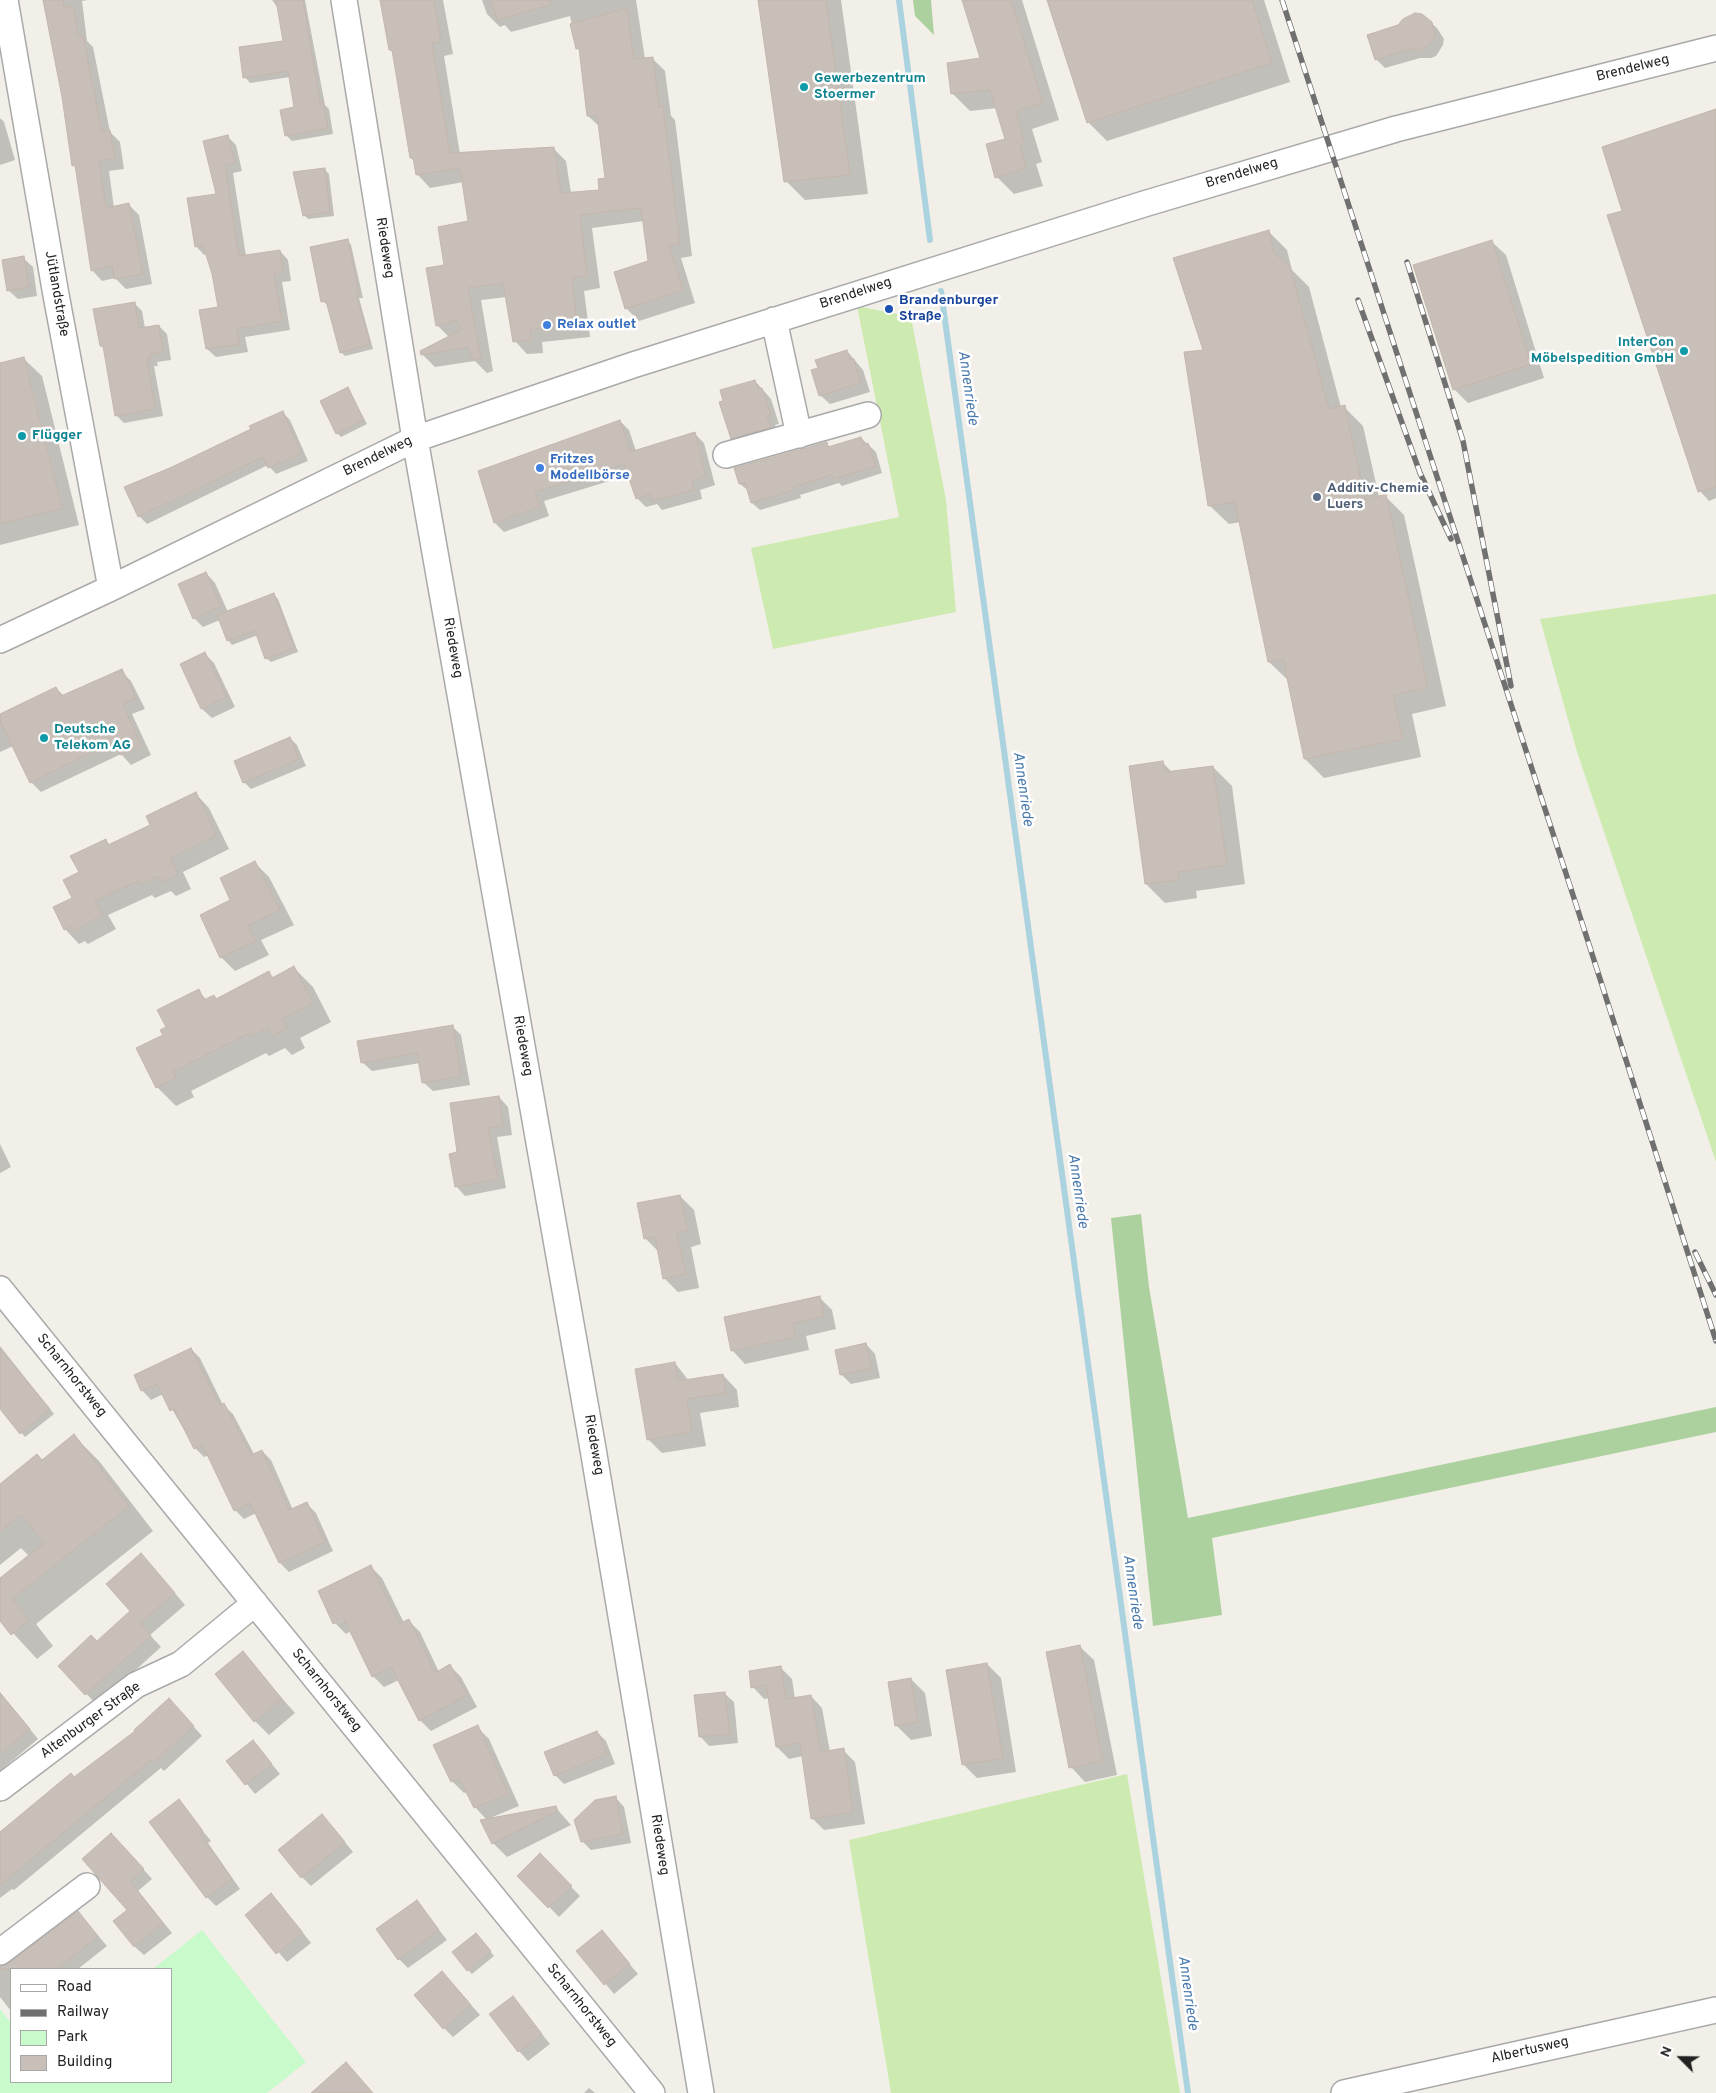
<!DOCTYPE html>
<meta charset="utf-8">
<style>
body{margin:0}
#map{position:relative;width:1716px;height:2093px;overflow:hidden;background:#f2efe9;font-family:Overpass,sans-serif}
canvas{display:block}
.legend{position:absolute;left:10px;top:1968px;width:162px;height:115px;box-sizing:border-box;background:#fff;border:1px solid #a7a7a7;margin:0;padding:6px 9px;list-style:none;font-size:15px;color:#222}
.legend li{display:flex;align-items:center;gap:10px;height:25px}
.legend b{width:25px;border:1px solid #a7a7a7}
.north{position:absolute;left:1656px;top:2033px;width:50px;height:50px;-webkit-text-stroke:4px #fff;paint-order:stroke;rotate:293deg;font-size:14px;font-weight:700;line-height:20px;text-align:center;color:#222}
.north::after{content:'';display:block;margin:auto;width:18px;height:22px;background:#222;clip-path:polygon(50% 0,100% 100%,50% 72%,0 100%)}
</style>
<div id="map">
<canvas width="1716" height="2093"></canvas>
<ul class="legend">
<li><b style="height:6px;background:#fff"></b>Road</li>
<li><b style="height:6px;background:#707070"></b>Railway</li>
<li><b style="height:14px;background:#c8facc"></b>Park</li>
<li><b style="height:14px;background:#c7bfb8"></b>Building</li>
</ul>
<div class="north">N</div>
</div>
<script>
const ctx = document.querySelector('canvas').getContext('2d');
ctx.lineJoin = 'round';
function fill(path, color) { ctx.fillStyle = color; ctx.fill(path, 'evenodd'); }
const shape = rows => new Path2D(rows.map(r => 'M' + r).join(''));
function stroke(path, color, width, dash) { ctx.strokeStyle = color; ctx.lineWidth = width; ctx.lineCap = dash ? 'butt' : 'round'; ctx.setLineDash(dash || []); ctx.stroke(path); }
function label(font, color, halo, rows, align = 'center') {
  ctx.font = font + ' Overpass,sans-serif'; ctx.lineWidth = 5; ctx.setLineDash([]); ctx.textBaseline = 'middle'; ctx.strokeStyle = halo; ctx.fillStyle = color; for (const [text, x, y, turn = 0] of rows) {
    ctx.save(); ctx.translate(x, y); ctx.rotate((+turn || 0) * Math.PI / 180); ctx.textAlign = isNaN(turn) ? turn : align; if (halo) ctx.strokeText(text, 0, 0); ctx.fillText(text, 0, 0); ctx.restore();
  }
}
const grass = shape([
 [857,306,911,317,946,500,956,612,773,649,751,548,899,517],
 [1716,594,1716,1162,1577,752,1540,619],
 [1127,1774,1180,2093,891,2093,849,1840]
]);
const forest = shape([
 [913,0,931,0,934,35,915,16],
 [1141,1214,1149,1287,1188,1518,1716,1407,1716,1432,1212,1538,1222,1615,1153,1626,1111,1218]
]);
const park = shape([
 [202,1930,306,2062,267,2093,0,2093,0,2009,11,2023,11,2082,171,2082,171,1969,153,1969]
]);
const shadow = shape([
 [44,0,88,0,82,1,87,41,93,47,110,132,120,142,124,169,109,171,114,208,129,205,139,215,152,284,126,289,115,278,102,281,92,270,76,168,74,165,63,96],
 [272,0,305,0,325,105,329,109,333,134,292,141,286,135,296,108,290,77,250,83,245,77,284,42,278,8],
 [381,0,443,0,453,54,444,56,460,154,553,148,566,161,571,193,601,191,606,179,600,127,588,116,580,51,577,48,570,16,511,32,505,25,500,27,487,14,482,0,636,0,645,59,652,58,665,71,671,116,675,120,692,256,681,258,695,303,639,321,626,308,649,262,644,221,592,228,600,288,584,291,590,337,542,342,543,353,527,354,515,341,507,297,481,300,493,371,487,373,475,361,435,367,422,354,449,337,437,325,446,266,469,222,464,182,430,188,418,175,415,162,411,158,394,53,390,50],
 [759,0,841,0,868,194,805,200,786,181],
 [964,0,1022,0,1059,120,1032,129,1042,162,1036,164,1043,186,1014,194,997,177,1006,139,997,108,970,111,953,94,949,64,982,60],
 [1049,0,1264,0,1290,82,1107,141,1088,122],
 [1422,15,1437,28,1444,39,1443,45,1436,56,1431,58,1420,58,1385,68,1376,59,1409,16],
 [1716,110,1716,498,1709,501,1700,491,1624,211],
 [0,118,4,122,15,160,0,165],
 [227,136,236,145,242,171,233,173,246,256,280,251,288,260,291,281,282,282,290,330,245,337,248,352,216,357,207,349,219,308,213,274,207,254,204,255,196,246,217,195],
 [324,169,329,174,334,216,308,219,304,215],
 [1268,231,1287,250,1292,270,1309,287,1341,407,1344,407,1363,426,1379,497,1385,496,1404,515,1446,706,1412,714,1421,757,1324,778,1305,759,1289,681,1269,662,1241,522,1229,524,1210,506,1204,351],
 [347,240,351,245,363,298,359,298,373,349,345,356,341,352,328,305,322,301],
 [1491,241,1506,255,1544,378,1468,403,1454,389],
 [23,258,33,267,37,296,18,299,8,290],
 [134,303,142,311,145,328,159,326,167,334,171,360,157,362,158,366,154,366,163,416,124,423,116,415,105,349,101,346],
 [847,351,863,370,870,392,830,404,820,395,819,368],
 [24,359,42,376,79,525,0,545,0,365],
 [755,381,771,399,779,424,775,425,780,436,742,447,732,438],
 [347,388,367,424,341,437,337,433],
 [283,413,290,420,308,461,276,474,268,465,147,524,139,516,126,488,172,468],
 [620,421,629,430,636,451,695,434,704,443,715,485,700,490,702,499,662,510,657,504,646,507,637,498,629,475,544,501,549,516,504,532,495,523,479,472],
 [861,438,876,452,882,473,842,486,839,483,800,495,801,498,760,510,752,503,749,491,740,484,826,443,831,448],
 [206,573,215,583,228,612,274,595,278,599,298,652,271,662,266,658,258,635,232,645,228,640,220,620,203,627,194,618],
 [205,654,214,663,235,707,212,718,202,709,182,665],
 [121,671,131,681,145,709,132,714,151,755,131,765,121,754,41,792,31,782,13,746,0,752,0,715,56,688,64,696],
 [290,738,297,745,306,766,251,789,244,782],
 [1163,763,1173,773,1213,767,1232,786,1245,884,1196,891,1197,898,1165,903,1146,884],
 [195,793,209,808,229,849,183,872,191,889,176,896,171,891,155,898,152,895,108,915,116,929,88,944,85,941,79,944,65,929,81,873,105,840,110,845,152,825],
 [255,863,269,877,294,925,261,940,269,955,235,971,221,957,232,900],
 [294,968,313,987,331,1022,300,1038,305,1048,292,1055,285,1048,269,1056,266,1053,191,1091,194,1097,176,1106,157,1087,138,1048,164,1035,168,1028,198,991,207,1000,217,1000,269,973,274,978],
 [452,1026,461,1035,470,1085,433,1091,423,1082,420,1063,372,1071,362,1062],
 [499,1097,508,1107,512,1135,497,1137,506,1188,465,1196,456,1186,458,1153],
 [0,1144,11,1167,0,1173],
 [680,1196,694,1210,701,1244,691,1247,699,1288,678,1292,664,1278,659,1252,645,1238],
 [819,1297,832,1310,836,1329,806,1336,809,1350,745,1364,732,1350],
 [866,1344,875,1354,880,1378,851,1384,841,1374],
 [0,1346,54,1414,25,1437,0,1407],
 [191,1349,200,1358,223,1405,233,1414,254,1454,262,1451,271,1460,293,1510,307,1504,316,1513,333,1551,289,1572,280,1563,256,1513,244,1519,235,1510,209,1455,204,1457,195,1448,163,1394,151,1400,142,1390],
 [675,1363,689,1381,723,1375,737,1390,739,1407,700,1413,706,1446,662,1453,648,1439],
 [74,1436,99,1461,153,1531,36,1624,53,1646,37,1659,0,1619,0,1579,29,1556,21,1548,0,1565,0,1485,43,1461],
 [152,1566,185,1605,150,1635,161,1647,97,1705,60,1666,97,1643,131,1612],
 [371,1567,382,1578,404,1623,409,1621,420,1632,439,1672,450,1666,461,1677,477,1707,431,1731,420,1720,399,1680,384,1687,373,1676,351,1631,346,1634,335,1623],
 [350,1617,337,1623,337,1621],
 [1079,1646,1094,1660,1117,1775,1085,1782,1071,1767],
 [242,1653,295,1713,269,1735,255,1721],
 [987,1664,1001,1678,1016,1772,977,1778,963,1764],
 [780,1667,792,1679,795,1699,811,1696,822,1708,830,1752,843,1750,855,1762,865,1824,824,1830,812,1818,803,1756,789,1759,777,1747,769,1698,764,1699,753,1687],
 [911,1679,925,1693,932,1736,911,1740,896,1725],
 [0,1692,38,1739,0,1771],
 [724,1693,734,1702,738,1743,709,1746,700,1736],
 [178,1709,202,1736,164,1771,161,1768,14,1890,12,1889,0,1898,0,1833,74,1778],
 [477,1727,489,1739,519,1806,490,1818,556,1808,571,1825,507,1857,493,1843,487,1820,475,1807,467,1792,464,1793,452,1781],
 [597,1732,606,1741,615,1764,564,1784,555,1775],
 [253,1741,280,1774,255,1794,228,1761],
 [615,1797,624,1807,631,1843,591,1850,582,1841],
 [178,1801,211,1841,208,1843,240,1889,216,1906,207,1897],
 [331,1825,353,1852,311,1886,302,1877],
 [121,1844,152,1879,138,1891,172,1933,144,1955,134,1946],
 [540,1855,580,1896,559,1917,519,1876],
 [417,1902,447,1940,408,1968,399,1959],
 [280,1904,311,1943,287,1962,246,1915],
 [78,1912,107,1946,78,1969,11,1969,11,2011,0,1997,0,1967,9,1965],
 [602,1932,638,1974,614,1994,578,1951],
 [480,1938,494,1956,472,1974,468,1970],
 [442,1972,480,2015,453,2037,444,2028],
 [513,1998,550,2044,528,2061,519,2051],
 [589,2088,595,2093,584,2093]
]);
const stream = shape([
 [899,0,930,240],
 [941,291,1188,2093]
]);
const building = shape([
 [43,0,63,0,64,7,74,6,78,37,83,36,102,132,110,130,115,158,99,161,106,208,129,203,143,274,114,279,112,266,91,271,75,165,72,166,62,97,43,0],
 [276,0,303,0,320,103,323,102,328,128,285,136,280,110,294,107,288,71,243,78,239,47,283,41,276,0],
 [380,0,434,0,441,42,432,43,450,153,554,147,561,193,599,190,598,179,605,178,597,115,587,116,579,48,576,49,570,24,627,8,634,59,653,57,659,107,663,106,680,244,669,245,683,290,625,309,614,272,648,261,641,208,580,215,587,276,572,278,577,325,530,330,531,340,513,342,503,283,468,288,481,358,473,360,468,347,421,355,420,351,461,330,457,320,436,326,426,268,444,265,438,227,468,221,460,168,416,175,413,158,410,158,392,50,389,50,380,0],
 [491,0,550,0,550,5,497,20,491,0],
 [758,0,826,0,850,175,784,182,758,0],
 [962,0,1011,0,1043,103,1016,111,1025,145,1020,146,1026,168,995,178,986,144,1005,139,990,90,951,94,947,63,980,58,962,0],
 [1047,0,1252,0,1272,63,1087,123,1047,0],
 [1415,13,1422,14,1432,22,1435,35,1432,42,1421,50,1411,49,1375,60,1367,35,1398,25,1403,19,1415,13],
 [1716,109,1716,487,1698,492,1607,215,1622,211,1602,147,1716,109],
 [228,135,235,163,225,165,239,256,280,250,283,273,274,274,282,321,237,329,240,344,206,349,199,310,218,307,212,274,203,245,195,247,187,198,216,194,203,141,228,135],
 [325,168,330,212,303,216,293,172,325,168],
 [1269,230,1274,253,1290,267,1329,409,1345,405,1365,500,1386,494,1428,688,1393,695,1403,739,1304,759,1283,659,1268,662,1235,502,1208,506,1184,352,1203,350,1173,258,1269,230],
 [348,239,359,294,356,294,370,344,340,353,326,301,321,302,310,247,348,239],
 [1492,240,1531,364,1453,390,1413,265,1492,240],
 [24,256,29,287,7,291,2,260,24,256],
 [135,302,139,328,159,325,163,352,150,354,151,358,147,359,155,409,115,416,103,346,100,346,93,309,135,302],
 [847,350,850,360,854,359,861,383,819,396,811,370,818,368,815,360,847,350],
 [24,357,62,508,0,524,0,363,24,357],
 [755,380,758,389,762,388,771,415,767,416,771,427,731,439,719,402,723,401,720,390,755,380],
 [348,387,364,420,336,434,320,401,348,387],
 [283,411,301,453,268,468,263,457,138,517,124,487,172,467,251,429,249,426,283,411],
 [620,420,630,452,695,432,706,476,692,481,694,490,652,501,651,494,636,499,624,464,535,492,540,507,494,523,478,471,620,420],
 [861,437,864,445,868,443,876,466,833,479,832,475,793,487,794,490,751,503,745,483,739,484,734,468,827,442,828,447,861,437],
 [206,572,221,606,193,619,178,584,206,572],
 [274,593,294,648,265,659,255,631,227,641,217,615,274,593],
 [205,652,227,697,201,709,180,664,205,652],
 [122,669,136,698,123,704,141,745,120,755,114,743,109,744,30,783,0,721,0,714,56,687,61,696,122,669],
 [290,737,299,759,243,783,234,761,290,737],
 [1163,761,1165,772,1213,766,1227,865,1178,872,1178,880,1145,884,1129,766,1163,761],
 [196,792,216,835,170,858,178,874,161,882,158,876,140,885,138,881,95,901,103,915,73,931,71,927,64,930,53,907,72,898,63,880,79,872,70,856,106,839,108,845,150,825,146,816,196,792],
 [255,861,280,910,248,926,256,941,220,958,200,915,230,900,220,878,255,861],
 [294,966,313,1003,282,1019,287,1029,272,1036,268,1028,249,1037,248,1034,173,1072,176,1078,156,1088,136,1048,163,1035,160,1030,166,1027,157,1010,199,989,204,1000,214,995,216,999,269,971,272,978,294,966],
 [453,1025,461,1076,422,1083,417,1053,361,1063,357,1041,453,1025],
 [499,1096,503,1126,488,1128,498,1179,455,1187,449,1154,457,1152,450,1103,499,1096],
 [680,1195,688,1230,677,1233,686,1274,663,1279,655,1237,644,1239,637,1203,680,1195],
 [820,1296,824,1316,793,1323,796,1337,731,1351,724,1317,820,1296],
 [866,1343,871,1369,840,1375,835,1350,866,1343],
 [191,1348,220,1406,224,1403,251,1455,262,1450,289,1510,307,1502,325,1542,279,1563,250,1503,234,1511,202,1444,194,1449,174,1409,170,1411,157,1384,141,1391,134,1375,191,1348],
 [0,1349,50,1409,20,1434,0,1409,0,1349],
 [675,1362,678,1381,723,1374,726,1393,687,1399,692,1432,647,1440,635,1369,675,1362],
 [74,1434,129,1506,12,1599,29,1620,11,1635,0,1621,0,1578,44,1543,21,1514,0,1532,0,1484,37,1454,42,1460,74,1434],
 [141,1553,175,1593,140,1623,151,1636,85,1695,58,1666,91,1635,97,1641,130,1611,106,1584,141,1553],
 [371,1565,399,1624,409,1619,435,1673,450,1664,467,1695,419,1721,391,1667,372,1677,344,1619,333,1624,318,1591,371,1565],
 [1080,1645,1103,1761,1069,1768,1046,1652,1080,1645],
 [243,1651,282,1699,254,1722,215,1674,243,1651],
 [987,1663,1003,1758,962,1765,946,1670,987,1663],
 [781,1666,786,1699,811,1695,821,1752,844,1748,853,1812,811,1819,800,1743,776,1747,766,1685,751,1688,749,1671,781,1666],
 [911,1678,918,1722,895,1726,888,1682,911,1678],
 [725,1692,730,1734,699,1737,694,1695,725,1692],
 [0,1693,30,1729,0,1754,0,1693],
 [169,1698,194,1726,154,1762,151,1760,0,1885,0,1832,71,1773,74,1777,135,1731,134,1730,169,1698],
 [478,1725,508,1794,474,1808,459,1778,451,1782,433,1745,478,1725],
 [597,1731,607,1754,554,1776,544,1752,597,1731],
 [253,1740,272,1764,245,1785,226,1761,253,1740],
 [616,1796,623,1834,581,1842,574,1820,595,1800,616,1796],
 [179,1799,203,1831,199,1833,232,1879,206,1898,149,1822,179,1799],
 [556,1806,558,1811,492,1844,480,1820,556,1806],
 [322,1814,345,1842,301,1878,278,1850,322,1814],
 [111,1833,144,1869,130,1881,163,1923,134,1947,113,1921,127,1910,82,1859,111,1833],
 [540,1853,572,1886,548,1908,517,1876,540,1853],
 [271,1893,303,1933,276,1954,245,1915,271,1893],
 [417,1900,439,1930,398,1960,376,1929,417,1900],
 [78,1911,98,1936,57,1969,0,1969,0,1966,9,1963,78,1911],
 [602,1930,630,1964,604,1985,576,1951,602,1930],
 [476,1933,491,1951,467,1971,452,1952,476,1933],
 [442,1971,471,2005,443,2029,414,1995,442,1971],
 [513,1996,542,2034,518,2052,489,2014,513,1996],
 [346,2062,373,2093,311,2093,346,2062]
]);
const minor = shape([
 [5,0,56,295,111,588],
 [344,0,415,439,592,1443,701,2093],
 [774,320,799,435],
 [726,455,868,415],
 [0,640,111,588,415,439,633,365,1144,204,1396,129,1716,48],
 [0,1289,652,2093],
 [0,1788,136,1685,181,1664,255,1603],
 [0,1952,87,1886],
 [1344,2093,1716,2010]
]);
const rail = shape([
 [1282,0,1585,932,1716,1341],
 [1407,262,1463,441,1511,686],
 [1358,300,1420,473,1451,539],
 [1695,1252,1716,1295]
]);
const markers = [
 [804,87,5,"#0f9aa8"],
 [889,309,5,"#1a4fb4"],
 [547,325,5,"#3f7fe0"],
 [1684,351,5,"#0f9aa8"],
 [22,436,5,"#0f9aa8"],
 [540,468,5,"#3f7fe0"],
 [1317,497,5,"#5c6f8a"],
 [44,738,5,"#0f9aa8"]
];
const streetNames = [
 ["Brendelweg",1633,69,-14],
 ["Brendelweg",1242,174,-17],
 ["Riedeweg",384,248,81],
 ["Jütlandstraße",56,294,80],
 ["Brendelweg",856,294,-18],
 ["Brendelweg",378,457,-26],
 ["Riedeweg",452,648,80],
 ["Riedeweg",522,1046,80],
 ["Scharnhorstweg",71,1376,51],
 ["Riedeweg",593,1445,80],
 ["Scharnhorstweg",326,1691,51],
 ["Altenburger Straße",91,1721,-36],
 ["Riedeweg",659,1845,81],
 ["Scharnhorstweg",581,2006,51],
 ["Albertusweg",1530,2051,-13]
];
const cultureNames = [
 ["Gewerbezentrum",814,79],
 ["Stoermer",814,95],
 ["InterCon",1674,343,"right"],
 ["Möbelspedition GmbH",1674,359,"right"],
 ["Flügger",32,436],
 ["Deutsche",54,730],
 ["Telekom AG",54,746]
];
const transitNames = [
 ["Brandenburger",899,301],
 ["Straße",899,317]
];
const shopNames = [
 ["Relax outlet",557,325],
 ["Fritzes",550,460],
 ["Modellbörse",550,476]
];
const serviceNames = [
 ["Additiv-Chemie",1327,489],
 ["Luers",1327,505]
];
const waterNames = [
 ["Annenriede",967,388,82],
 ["Annenriede",1022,789,82],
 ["Annenriede",1077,1191,82],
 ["Annenriede",1132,1592,82],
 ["Annenriede",1187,1993,82]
];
fill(grass, '#cdebb0');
fill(forest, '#add19e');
fill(park, '#c8facc');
fill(shadow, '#0003');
stroke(stream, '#aad3df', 6);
fill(building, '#c7bfb8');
stroke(building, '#c4b6ab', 1);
stroke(minor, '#a9a9a9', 28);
stroke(minor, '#fff', 25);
stroke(rail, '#707070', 5.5);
stroke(rail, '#fff', 4, [11]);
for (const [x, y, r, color] of markers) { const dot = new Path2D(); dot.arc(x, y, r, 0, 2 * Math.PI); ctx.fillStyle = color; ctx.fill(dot); stroke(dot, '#fff', 2); }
label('14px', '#222', '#fff', streetNames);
label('bold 14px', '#0d838f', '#fff', cultureNames, 'left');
label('bold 14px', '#164399', '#fff', transitNames, 'left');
label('bold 14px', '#366cbe', '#fff', shopNames, 'left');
label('bold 14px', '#4e5e75', '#fff', serviceNames, 'left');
label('italic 15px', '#4a7aab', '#fff', waterNames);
</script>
